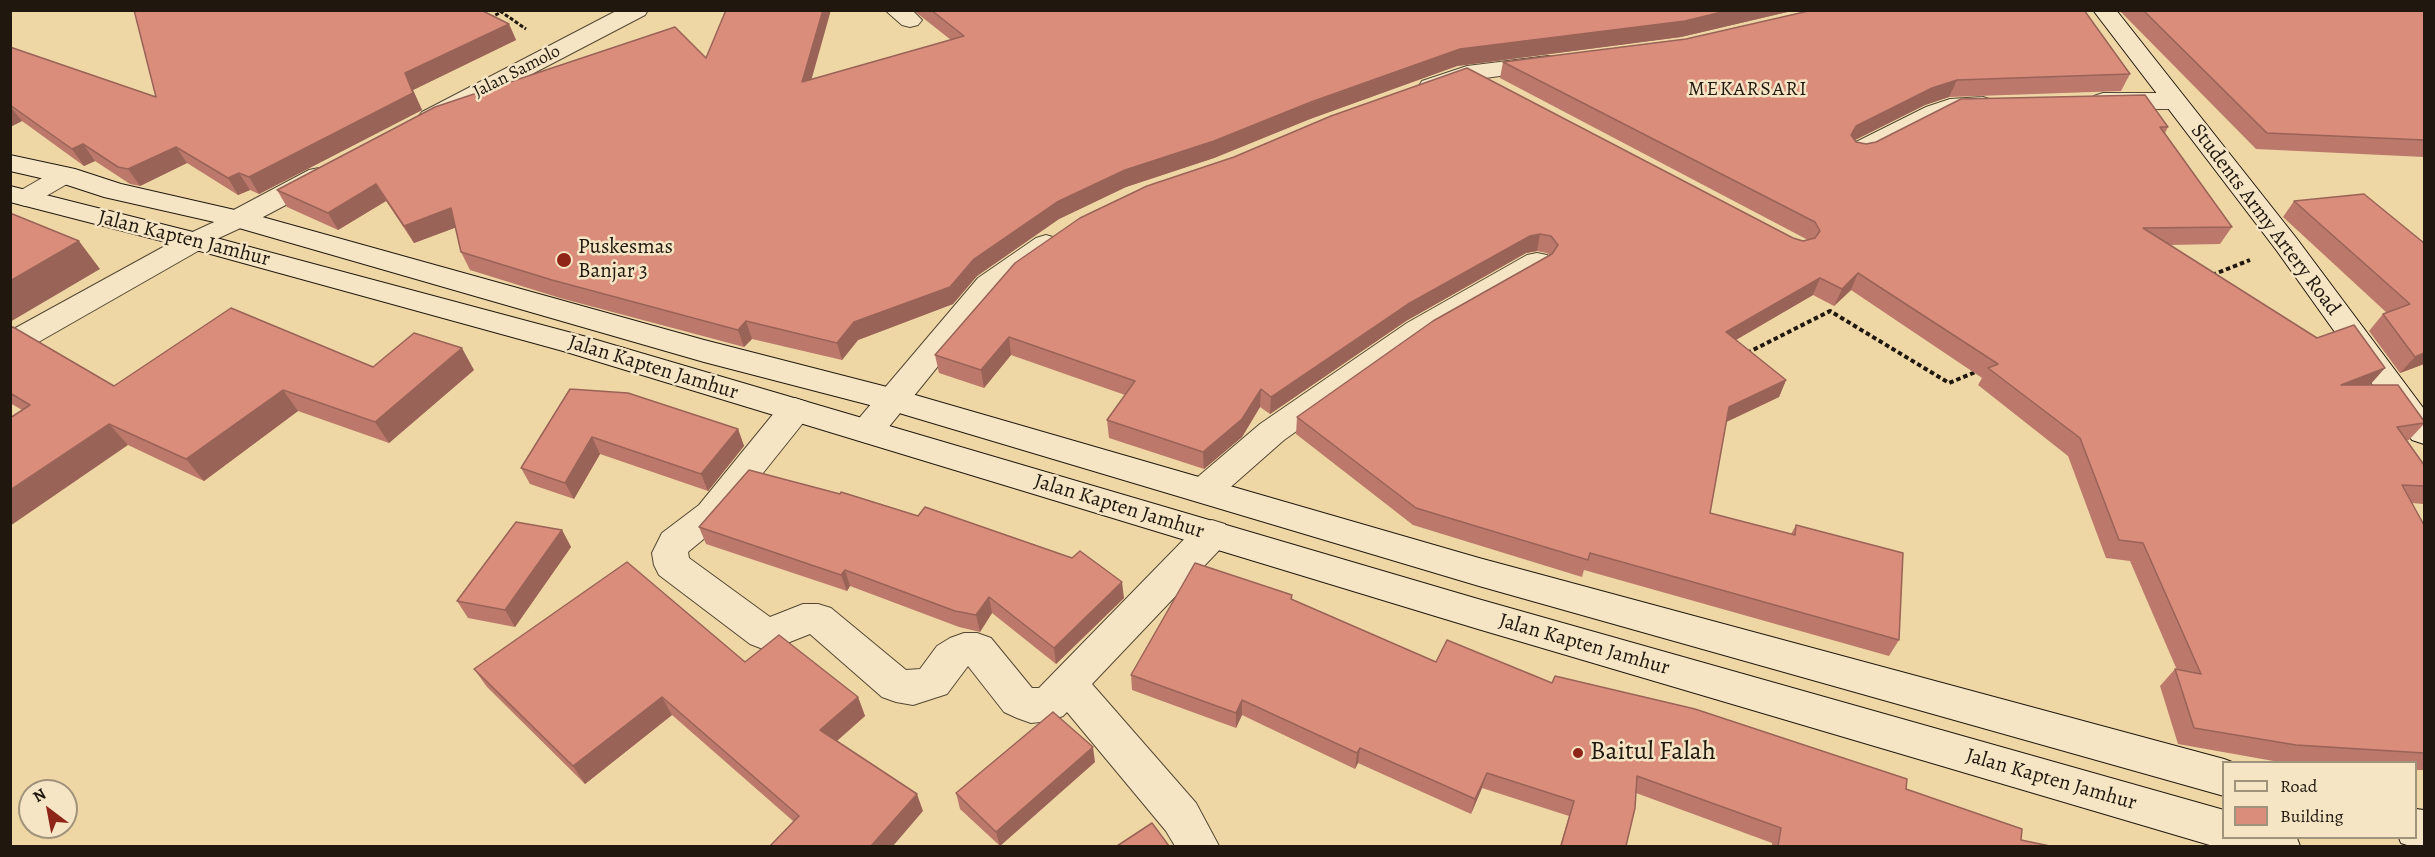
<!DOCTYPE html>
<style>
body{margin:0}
#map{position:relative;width:2435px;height:857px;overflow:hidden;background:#efd7a5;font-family:Alegreya,serif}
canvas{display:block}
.frame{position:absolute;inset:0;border:12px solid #20180f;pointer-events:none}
.legend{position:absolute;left:2222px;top:761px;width:195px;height:78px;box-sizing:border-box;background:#f5e5c4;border:2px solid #a0937c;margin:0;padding:8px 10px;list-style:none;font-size:18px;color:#20180f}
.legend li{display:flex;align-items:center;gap:12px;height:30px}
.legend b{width:30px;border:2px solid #a0937c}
.north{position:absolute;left:18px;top:779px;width:60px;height:60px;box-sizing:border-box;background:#f5e5c4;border:2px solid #a0937c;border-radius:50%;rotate:328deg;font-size:16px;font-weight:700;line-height:24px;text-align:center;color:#20180f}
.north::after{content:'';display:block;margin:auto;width:21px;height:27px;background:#8f2418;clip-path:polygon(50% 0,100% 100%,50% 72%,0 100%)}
</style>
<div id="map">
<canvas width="2435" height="857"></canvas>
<div class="frame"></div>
<ul class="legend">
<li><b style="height:8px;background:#f5e5c4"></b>Road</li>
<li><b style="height:16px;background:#db8d7c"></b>Building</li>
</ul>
<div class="north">N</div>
</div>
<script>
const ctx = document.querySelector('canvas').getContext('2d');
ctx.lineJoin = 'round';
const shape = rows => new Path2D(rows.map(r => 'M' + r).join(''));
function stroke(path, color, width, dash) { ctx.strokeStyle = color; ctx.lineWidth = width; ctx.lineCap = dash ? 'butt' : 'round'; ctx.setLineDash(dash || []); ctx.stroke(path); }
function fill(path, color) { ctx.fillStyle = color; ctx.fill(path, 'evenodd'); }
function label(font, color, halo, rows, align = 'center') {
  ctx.font = font + ' Alegreya,serif'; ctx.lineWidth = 5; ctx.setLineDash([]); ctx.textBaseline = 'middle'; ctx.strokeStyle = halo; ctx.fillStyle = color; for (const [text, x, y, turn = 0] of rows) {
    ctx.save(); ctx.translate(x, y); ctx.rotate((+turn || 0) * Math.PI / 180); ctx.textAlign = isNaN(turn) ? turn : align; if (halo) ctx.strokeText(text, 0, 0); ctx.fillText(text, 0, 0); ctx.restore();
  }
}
const pathFar1 = shape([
 [500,11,526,29],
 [490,18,505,10]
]);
const path = shape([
 [2212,275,2250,260],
 [1747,353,1830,311,1949,383,1978,371]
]);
const lane = shape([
 [65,168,74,170,77,175,74,180,34,203,25,206,16,203,12,198,16,193,56,170,65,168],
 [238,211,247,213,251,219,247,225,195,249,186,247,182,241,186,235,238,211]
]);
const street = shape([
 [618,10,648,10,645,15,440,122,431,125,422,122,418,117,422,112,618,10],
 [885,10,912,10,922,20,918,25,910,27,902,25,885,10],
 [1548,56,1557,58,1560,63,1557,68,1471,80,1431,93,1422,91,1419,86,1422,81,1467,66,1548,56],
 [2103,93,2173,93,2182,96,2186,101,2182,106,2173,109,2103,109,2094,106,2090,101,2094,96,2103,93],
 [1983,97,1992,100,1996,105,1992,110,1944,117,1868,157,1859,159,1850,157,1846,151,1850,145,1926,107,1950,99,1983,97],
 [319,168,329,170,333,176,329,182,248,225,238,228,228,225,224,219,228,213,309,170,319,168],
 [195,232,205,235,209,241,205,247,21,352,10,355,10,331,185,235,195,232],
 [1046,235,1056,238,1060,244,1056,250,998,292,879,439,867,443,855,439,850,431,855,423,978,278,1036,238,1046,235],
 [1537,253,1547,255,1552,262,1547,269,1429,337,1284,440,1217,499,1205,503,1193,499,1188,490,1193,481,1260,424,1407,323,1527,255,1537,253],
 [795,398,807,402,811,410,807,418,723,523,688,552,689,558,770,617,803,604,818,604,831,608,906,670,920,669,937,646,950,638,964,633,977,633,991,638,1032,688,1039,688,1199,524,1212,520,1225,524,1230,534,1225,544,1092,684,1196,803,1219,846,1175,846,1166,831,1067,712,1063,716,1049,721,1031,723,1017,718,1004,712,968,666,947,694,913,705,896,702,882,697,810,634,772,649,763,649,750,644,659,575,654,565,652,553,662,533,699,505,783,402,795,398]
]);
const secondary = shape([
 [2093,10,2116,10,2297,239,2424,409,2424,444,2412,440,2277,251,2093,10],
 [10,155,75,169,121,184,248,213,704,340,891,388,1479,558,2224,759,2232,762,2224,762,2224,796,1479,586,889,410,704,362,232,226,104,197,58,182,10,171,10,155],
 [10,186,205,235,583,336,1478,599,2224,810,2224,838,2297,838,2300,846,2213,846,1478,629,563,351,185,247,10,202,10,186],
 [2416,809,2424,810,2424,846,2410,846,2401,843,2399,838,2416,838,2416,809]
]);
const wall = shape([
 [913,10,1796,10,1681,37,1457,66,1310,119,1214,158,1126,187,1059,219,977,276,953,304,858,340,842,360,752,339,744,347,560,298,470,270,461,252,456,227,414,243,386,201,338,230,287,207,277,190,706,58,811,80,951,40],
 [2119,10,2424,10,2424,157,2256,149],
 [509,24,516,40,413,90,422,110,259,194,250,190,238,195,187,163,140,186,130,184,95,161,84,166,22,121,10,127,10,47,156,97],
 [1686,39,2130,74,2121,91,1949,97,1925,105,1855,140,1856,142,1866,144,1876,142,1961,99,2168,127,2165,133,2232,227,2220,244,2169,245,2370,385,2424,421,2424,424,2409,440,2407,440,2424,465,2424,503,2423,504,2412,503,2424,525,2424,770,2415,770,2415,762,2279,762,2178,744,2160,686,2175,669,2177,670,2130,561,2106,558,2068,456,1978,385,1982,378,1851,290,1834,306,1813,295,1736,340,1786,380,1779,397,1726,422,1710,513,1791,534,1796,525,1899,640,1889,656,1584,570,1582,577,1413,525,1296,434,1297,417,1549,255,1547,253,1537,251,1526,253,1406,321,1270,414,1260,407,1242,437,1204,469,1109,438,1107,420,1125,395,1011,355,984,388,939,373,935,355,1080,218,1793,238,1803,241,1808,240,1500,78,1503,62],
 [2294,201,2424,243,2424,364,2400,373,2369,331,2383,314,2387,313,2283,217],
 [10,328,114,386,373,367,474,370,389,443,298,411,204,481,128,445,22,410,10,403],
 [570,389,738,429,744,446,708,491,600,454,574,499,530,484,521,468],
 [699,527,1124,598,1056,664,992,613,980,632,959,627,850,586,847,591,706,544],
 [562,530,571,547,515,627,468,618,457,601],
 [1292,600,1436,662,1552,683,1906,789,2021,840,2050,846,1772,846,1772,843,1636,793,1626,846,1560,846,1569,816,1482,788,1471,814,1358,763,1355,769,1242,715,1236,728,1132,690,1131,675],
 [474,669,858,697,865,716,836,741,923,811,793,821,672,715,585,784,487,687],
 [1095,762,1000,846,960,809,956,793]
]);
const shadedWall = shape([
 [823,10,831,10,806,99,802,82],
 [1730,10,1796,10,1681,37,1457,66,1310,119,1214,158,1126,187,1059,219,977,276,953,304,858,340,842,360,837,343,854,322,974,259,1057,202,1125,170,1460,49],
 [509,24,516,40,413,90,422,110,259,194,249,177,405,73],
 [1957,80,1949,97,1925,105,1849,143,1851,135,1856,126,1932,88],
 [10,106,22,121,10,127],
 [83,144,95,161,84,166,72,149],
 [176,147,187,163,140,186,128,169],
 [239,173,250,190,238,195,228,178],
 [376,184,386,201,338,230,328,213],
 [451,208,460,226,414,243,404,226],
 [1540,234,1537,251,1526,253,1406,321,1270,414,1271,397,1408,304,1530,236],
 [79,241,100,269,10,322,10,281],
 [1858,273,1851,290,1834,306,1842,289],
 [1820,278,1813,295,1720,349,1726,332],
 [746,321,752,339,744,347,738,330],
 [1009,337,1011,355,984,388,981,370],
 [462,348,474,370,389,443,375,422],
 [2424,353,2424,364,2400,373,2415,357],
 [2385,368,2370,385,2341,385],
 [1786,380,1779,397,1722,424,1729,407],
 [1261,389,1260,407,1242,437,1204,469,1203,452],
 [283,390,298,411,204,481,186,459],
 [109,424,128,445,10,526,10,490],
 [738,429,744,446,708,491,701,474],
 [592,437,600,454,574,499,565,483],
 [562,530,571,547,515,627,505,610],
 [845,570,850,586,847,591,841,575],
 [1122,582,1124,598,1056,664,1054,648],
 [989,597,992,613,980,632,976,615],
 [662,697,672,715,585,784,573,766],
 [858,697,865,716,828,749,820,730],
 [1242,700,1242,715,1236,728,1236,713],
 [1093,747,1095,762,1000,846,996,832],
 [1360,748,1358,763,1355,769,1357,753],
 [1487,773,1482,788,1471,814,1475,799],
 [917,794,923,811,893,846,871,846]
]);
const building = shape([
 [134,10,481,10,509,24,405,73,413,93,249,177,239,173,228,178,176,147,128,169,118,167,83,144,72,149,10,105,10,47,156,97,134,10],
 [726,10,823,10,802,82,964,36,931,10,1730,10,1685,21,1460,49,1311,102,1214,141,1125,170,1057,202,974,259,950,287,854,322,837,343,746,321,738,330,552,280,461,252,451,208,404,226,376,184,328,213,277,190,435,107,675,27,706,58,726,10],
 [1813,10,2084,10,2130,74,1957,80,1932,88,1856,126,1851,135,1856,142,1866,144,1876,142,1961,99,2145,95,2168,127,2160,127,2232,227,2143,228,2317,338,2354,325,2385,368,2341,385,2398,385,2424,421,2424,423,2397,427,2424,465,2424,486,2402,485,2424,525,2424,753,2296,745,2194,728,2175,669,2201,674,2143,543,2119,540,2080,438,1988,368,1998,364,1858,273,1842,289,1820,278,1726,332,1786,380,1729,407,1710,513,1795,535,1796,525,1903,553,1899,640,1590,553,1588,560,1416,508,1297,417,1433,321,1552,254,1558,245,1551,236,1540,234,1530,236,1408,304,1271,397,1261,389,1242,419,1203,452,1107,420,1135,381,1009,337,981,370,935,355,1015,263,1080,218,1147,186,1234,157,1331,116,1467,68,1793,238,1803,241,1815,238,1820,231,1815,222,1503,62,1686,39,1813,10],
 [2143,10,2424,10,2424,140,2267,133,2143,10],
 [2364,194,2424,243,2424,353,2415,357,2383,314,2410,304,2294,201,2364,194],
 [10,213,79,241,10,281,10,213],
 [231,308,373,367,414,333,462,348,375,422,283,390,186,459,109,424,10,490,10,418,30,405,10,393,10,328,13,327,114,386,231,308],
 [570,389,628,393,738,429,701,474,592,437,565,483,521,468,570,389],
 [749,470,840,494,841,492,918,516,925,507,1072,558,1080,551,1122,582,1054,648,989,597,976,615,955,611,845,570,841,575,699,527,749,470],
 [516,522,562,530,505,610,457,601,516,522],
 [627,562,745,662,779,635,858,697,820,730,917,794,871,846,770,846,799,816,662,697,573,766,474,669,627,562],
 [1195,563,1292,595,1291,599,1436,662,1447,640,1552,683,1555,676,1695,709,1907,779,1906,789,2022,829,2021,840,2050,846,1778,846,1781,828,1637,776,1635,808,1626,846,1561,846,1574,801,1487,773,1475,799,1360,748,1357,753,1242,700,1236,713,1131,675,1195,563],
 [1053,712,1093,747,996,832,956,793,1053,712],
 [1152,823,1169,846,1117,846,1152,823]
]);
const markers = [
 [564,260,8,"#8f2418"],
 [1578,753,6,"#8f2418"]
];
const farStreetnames = [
 ["Jalan Samolo",517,72,-27]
];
const farQuarternames = [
 ["MEKARSARI",1748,90]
];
const streetNames = [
 ["Students Army Artery Road",2265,220,53],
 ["Jalan Kapten Jamhur",184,239,14],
 ["Jalan Kapten Jamhur",653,368,17],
 ["Jalan Kapten Jamhur",1119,507,17],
 ["Jalan Kapten Jamhur",1584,645,16],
 ["Jalan Kapten Jamhur",2051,780,16]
];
const poiNames = [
 ["Puskesmas",578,248],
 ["Banjar 3",578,272]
];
const nearPoinames = [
 ["Baitul Falah",1590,753]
];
stroke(lane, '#544834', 2);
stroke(street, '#544834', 2);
stroke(secondary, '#20180f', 2);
stroke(pathFar1, '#20180f', 3, [4, 2]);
stroke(path, '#20180f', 4, [4.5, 3]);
fill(lane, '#f5e5c4');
fill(street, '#f5e5c4');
fill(secondary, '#f5e5c4');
fill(wall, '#bc796b');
fill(shadedWall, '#996357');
fill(building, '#db8d7c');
stroke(building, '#996357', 1.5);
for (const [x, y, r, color] of markers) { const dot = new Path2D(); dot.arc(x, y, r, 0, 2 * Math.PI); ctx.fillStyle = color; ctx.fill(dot); stroke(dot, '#f5e5c4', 2); }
label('18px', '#20180f', '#f5e5c4', farStreetnames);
ctx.letterSpacing = '1.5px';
label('20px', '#20180f', '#f5e5c4', farQuarternames);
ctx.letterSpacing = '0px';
label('21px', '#20180f', '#f5e5c4', streetNames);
label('21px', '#20180f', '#f5e5c4', poiNames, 'left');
label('26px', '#20180f', '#f5e5c4', nearPoinames, 'left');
</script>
